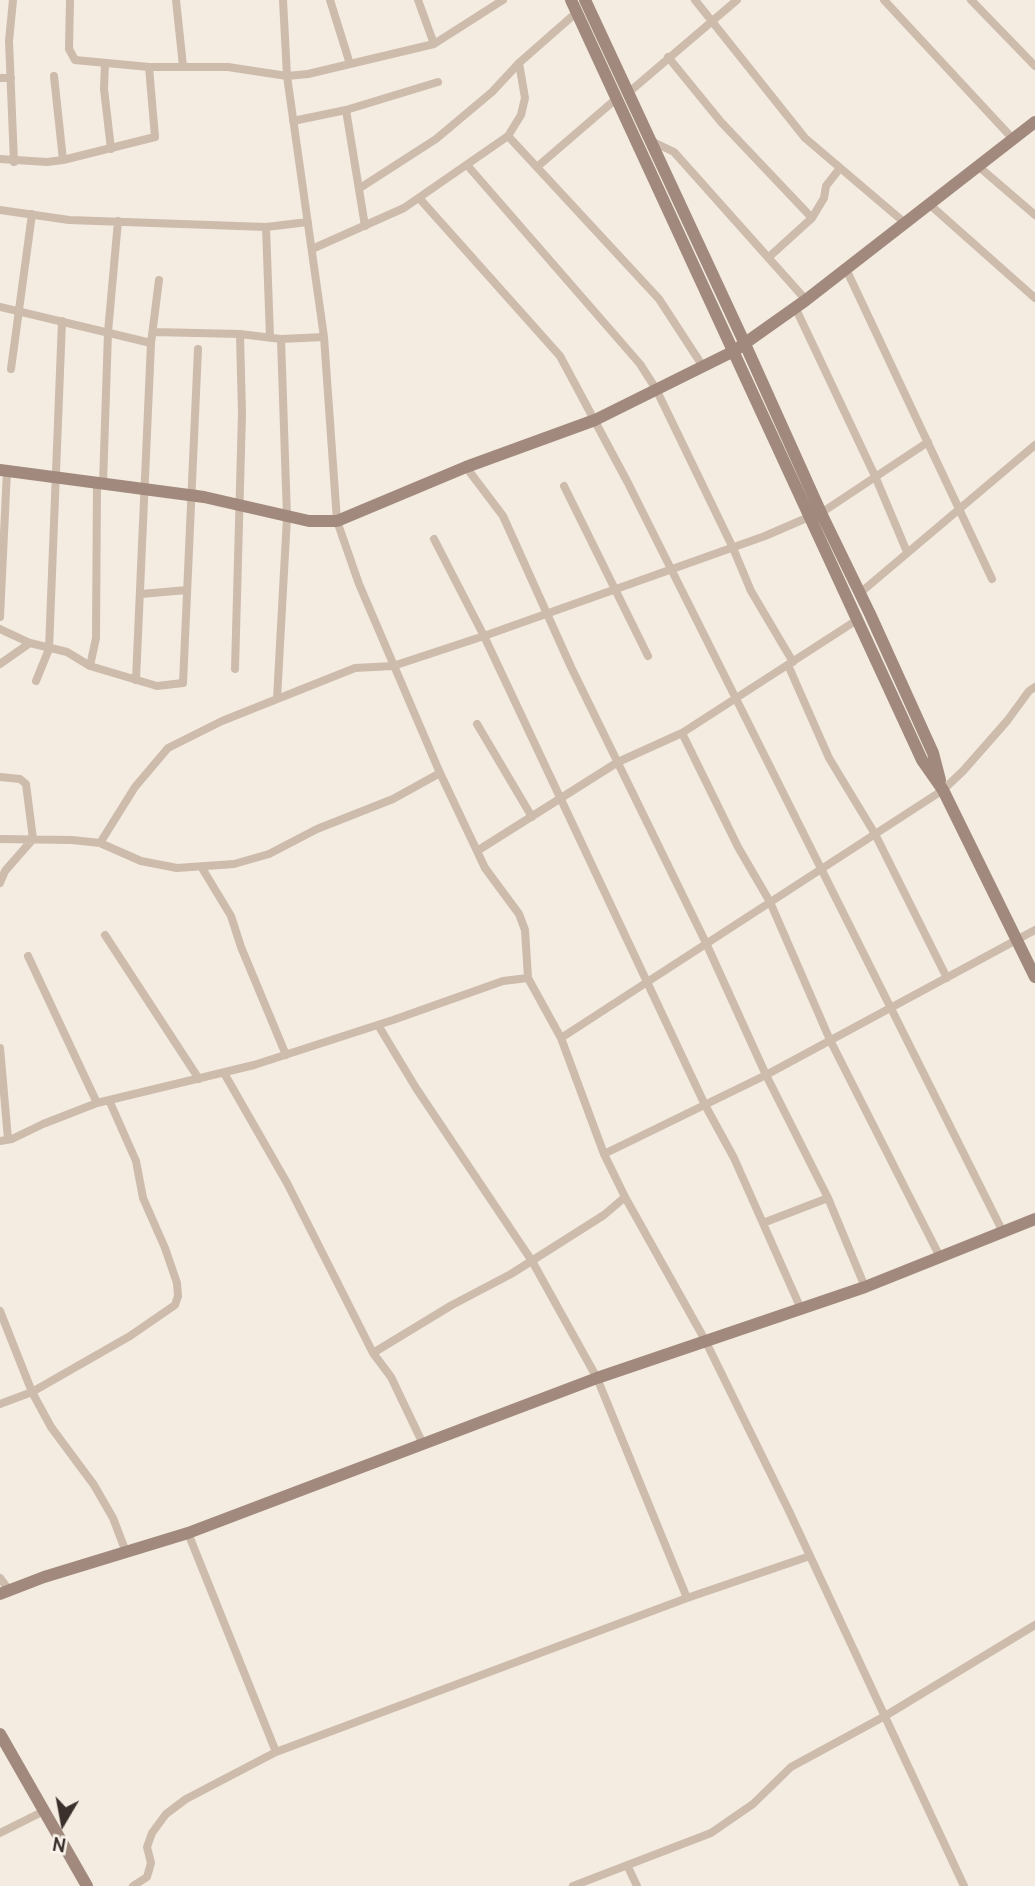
<!DOCTYPE html>
<style>
body{margin:0}
#map{position:relative;width:1035px;height:1886px;overflow:hidden;background:#f4ebe1;font-family:Cabin,sans-serif}
canvas{display:block}
.north{position:absolute;left:28px;top:1788px;width:70px;height:70px;-webkit-text-stroke:5px #fbf5ee;paint-order:stroke;rotate:190deg;font-size:19px;font-weight:700;line-height:28px;text-align:center;color:#3b302b}
.north::after{content:'';display:block;margin:auto;width:24px;height:32px;background:#3b302b;clip-path:polygon(50% 0,100% 100%,50% 72%,0 100%)}
</style>
<div id="map">
<canvas width="1035" height="1886"></canvas>
<div class="north">N</div>
</div>
<script>
const ctx = document.querySelector('canvas').getContext('2d');
ctx.lineJoin = 'round';
const shape = rows => new Path2D(rows.map(r => 'M' + r).join(''));
function stroke(path, color, width, dash) { ctx.strokeStyle = color; ctx.lineWidth = width; ctx.lineCap = dash ? 'butt' : 'round'; ctx.setLineDash(dash || []); ctx.stroke(path); }
const street = shape([
 [13,0,9,41,14,162],
 [70,0,69,49,75,60,149,67,228,67,287,76,308,74,434,44,503,0],
 [176,0,183,66],
 [283,0,287,76,324,337,337,521,359,584,440,773,477,851,485,868,519,914,525,930,528,978,561,1038,604,1154,625,1197,705,1340,789,1511,964,1886],
 [330,0,350,64],
 [418,0,434,44],
 [695,0,805,138,905,223],
 [884,0,1013,139],
 [971,0,1035,66],
 [668,57,721,122,812,218],
 [105,63,104,89,111,149],
 [54,76,63,160],
 [0,78,11,78],
 [628,93,737,0],
 [346,110,365,226],
 [293,121,346,110,438,82],
 [508,136,659,299,702,365],
 [651,141,674,152,806,300],
 [0,159,47,162,63,160,155,137,149,67],
 [467,165,640,364,656,389,733,548,751,591,793,662],
 [978,166,1035,215],
 [537,167,616,99],
 [360,188,436,139,492,92,519,63,577,12],
 [419,198,560,356,628,483,1003,1232],
 [929,204,1035,298],
 [0,210,69,220,266,227,308,222],
 [266,227,270,337],
 [312,249,404,208,508,136,521,115,525,98,519,63],
 [769,257,812,218,824,198,826,186,840,168],
 [846,269,992,579],
 [0,307,151,343],
 [795,307,875,476,907,552],
 [153,332,240,334,281,339,324,337],
 [11,369,32,214],
 [466,467,503,516,571,667,706,943,766,1075,828,1198,865,1287],
 [103,484,108,332,118,221],
 [564,486,648,656],
 [821,513,928,442],
 [434,539,484,636,705,1105,734,1158,801,1309],
 [860,593,1035,445],
 [141,594,187,590],
 [0,617,7,471],
 [0,629,30,643],
 [0,664,30,643,67,652,90,666,157,686,183,683,198,349],
 [788,665,829,758,875,834,947,978],
 [90,666,96,638,97,483],
 [235,669,242,414,240,334],
 [136,680,151,343,159,280],
 [36,681,49,649,62,321],
 [277,699,287,517,281,339],
 [477,724,532,817],
 [682,733,738,847,770,902,830,1040,940,1257],
 [0,777,20,779,26,784,33,839,5,871,0,883],
 [0,839,72,840,100,843,141,861,177,868,234,864,269,854,317,829,393,799,440,773],
 [100,843,135,787,168,748,222,721,355,668,393,666,484,636,765,536,809,517],
 [477,851,618,762,682,733,857,620],
 [202,868,231,916,241,947,286,1055],
 [105,935,199,1079],
 [28,956,97,1103],
 [378,1025,416,1088,532,1261,597,1378,687,1598],
 [561,1038,943,790,963,771,1007,721,1029,691,1035,687],
 [0,1048,8,1139],
 [224,1073,287,1183,373,1353,391,1377,423,1444],
 [0,1141,12,1139,43,1124,97,1103,254,1065,393,1020,503,981,528,978],
 [604,1154,766,1075,1035,930],
 [763,1223,828,1198],
 [0,1311,32,1392,51,1427,94,1485,113,1518,126,1552],
 [373,1353,452,1305,511,1274,604,1215,625,1197],
 [0,1404,32,1392,130,1336,175,1305,178,1296,177,1283,165,1248,143,1198,136,1161,109,1100],
 [188,1533,276,1752],
 [0,1578,9,1590],
 [0,1833,44,1811],
 [627,1865,637,1886],
 [133,1886,147,1877,151,1863,147,1847,152,1833,166,1814,186,1799,276,1752,687,1598,810,1556],
 [573,1886,711,1833,753,1804,791,1767,885,1716,1035,1625]
]);
const secondary = shape([
 [571,0,922,760,943,790,1035,977],
 [585,0,745,344,821,513,870,614,933,753,940,780],
 [0,470,204,497,309,521,337,521,466,467,595,420,734,351,806,300,1035,122],
 [0,1594,44,1577,188,1533,597,1378,865,1287,1035,1219],
 [0,1734,87,1886]
]);
stroke(street, '#cdbbac', 8);
stroke(secondary, '#a18a7d', 12);
</script>
